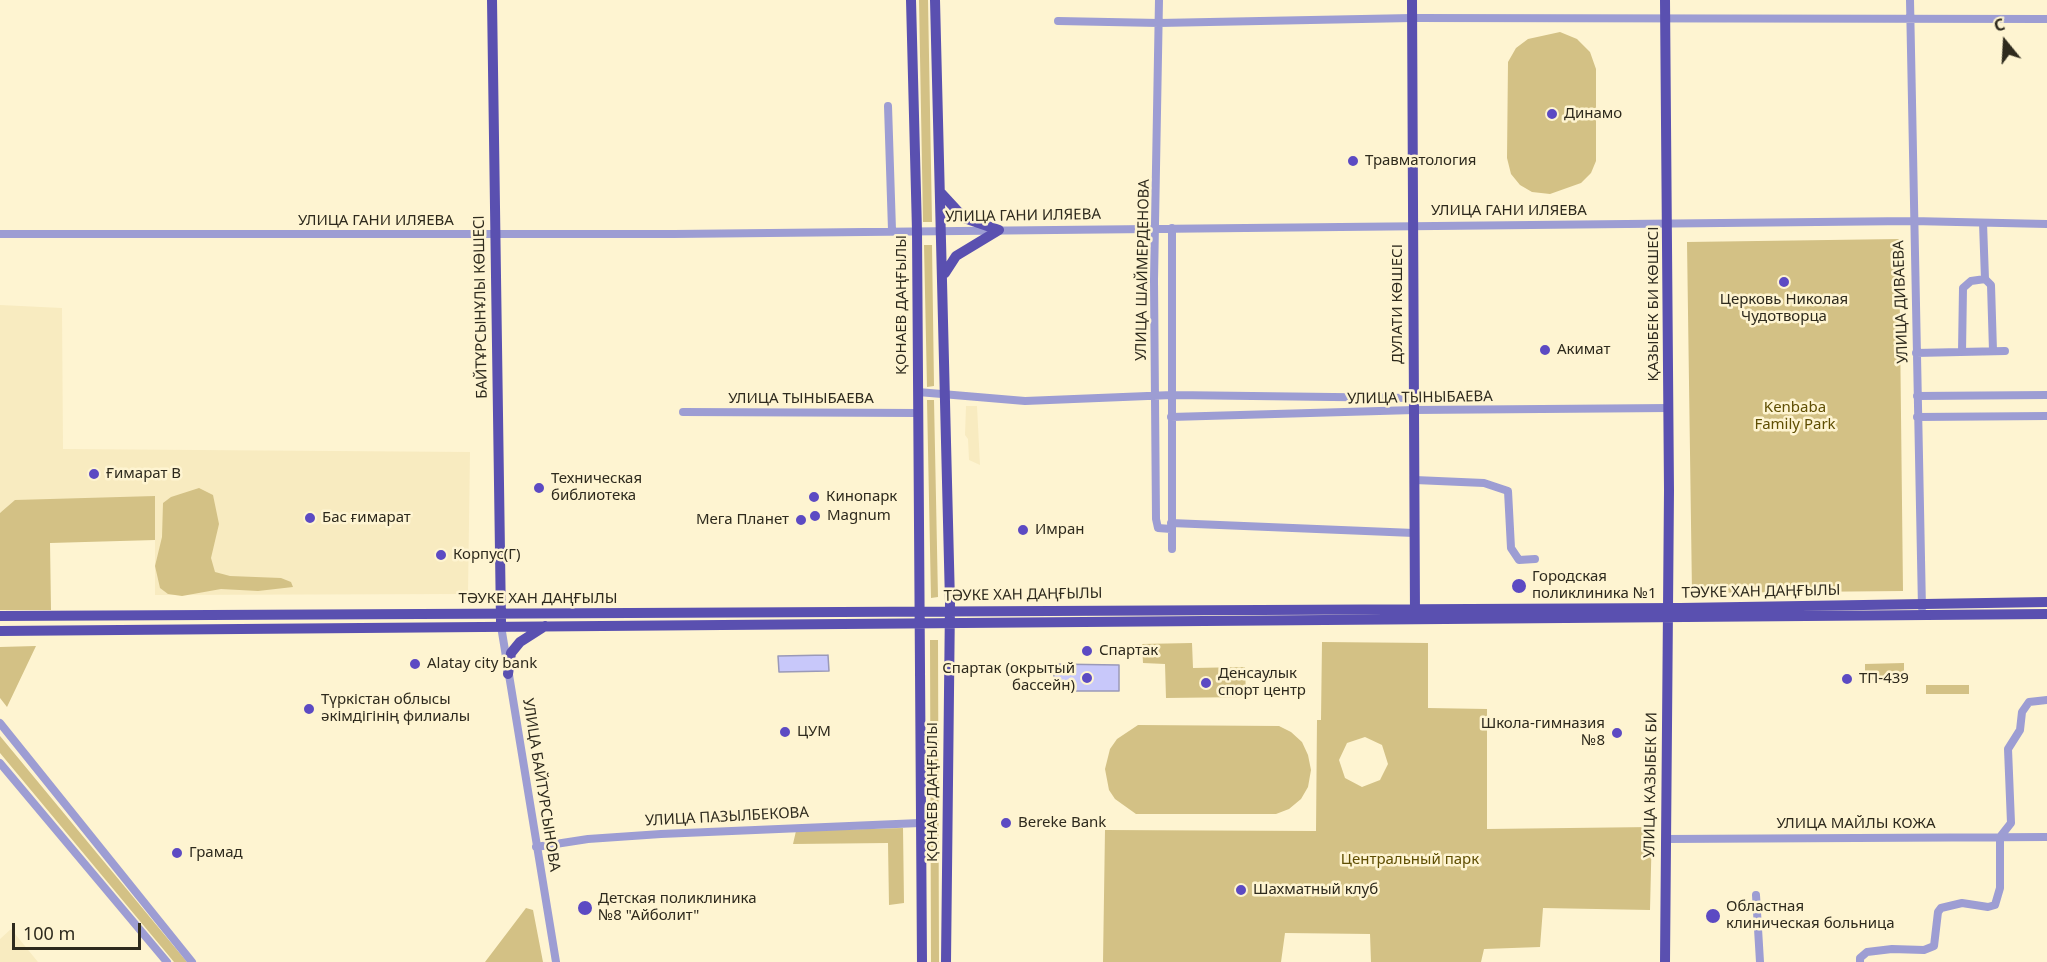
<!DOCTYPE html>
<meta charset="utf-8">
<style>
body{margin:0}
#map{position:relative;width:2047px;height:962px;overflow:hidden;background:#fef4d1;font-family:"Noto Sans",sans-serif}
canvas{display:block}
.north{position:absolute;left:1975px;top:12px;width:60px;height:60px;-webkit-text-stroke:4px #fef4d1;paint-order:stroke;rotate:342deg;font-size:16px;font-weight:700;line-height:24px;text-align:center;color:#2e2a1d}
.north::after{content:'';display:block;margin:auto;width:21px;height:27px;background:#2e2a1d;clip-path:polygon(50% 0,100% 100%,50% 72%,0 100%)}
.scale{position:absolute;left:12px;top:923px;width:129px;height:27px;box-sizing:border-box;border:3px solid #2e2a1d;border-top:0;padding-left:8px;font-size:18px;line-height:21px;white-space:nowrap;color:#2e2a1d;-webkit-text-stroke:4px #fef4d1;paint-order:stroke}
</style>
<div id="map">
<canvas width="2047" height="962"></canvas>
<div class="north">С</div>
<div class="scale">100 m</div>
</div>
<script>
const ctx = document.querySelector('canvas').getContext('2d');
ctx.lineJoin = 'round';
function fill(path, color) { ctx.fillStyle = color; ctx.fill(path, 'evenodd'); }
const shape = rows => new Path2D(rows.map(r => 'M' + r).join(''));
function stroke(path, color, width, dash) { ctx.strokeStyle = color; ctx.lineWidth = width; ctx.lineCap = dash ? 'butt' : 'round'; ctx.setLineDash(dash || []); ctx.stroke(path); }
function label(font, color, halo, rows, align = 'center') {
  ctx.font = font + ' "Noto Sans",sans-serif'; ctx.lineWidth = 5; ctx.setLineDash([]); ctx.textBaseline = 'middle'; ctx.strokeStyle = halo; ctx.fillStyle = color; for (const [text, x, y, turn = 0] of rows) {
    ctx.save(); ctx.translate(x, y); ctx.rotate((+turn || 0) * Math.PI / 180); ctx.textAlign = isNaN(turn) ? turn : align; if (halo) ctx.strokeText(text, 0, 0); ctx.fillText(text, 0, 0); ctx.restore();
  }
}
const built = shape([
 [0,305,62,308,63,449,470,452,468,594,155,595,155,496,0,513],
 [966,406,977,406,980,465,969,460,968,439,965,435],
 [11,929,38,962,0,962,0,939]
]);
const green = shape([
 [919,0,928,0,932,222,923,222],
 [1560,32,1577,39,1590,52,1596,69,1596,161,1591,173,1581,183,1550,194,1532,192,1520,185,1511,174,1507,158,1508,62,1516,48,1528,39],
 [1899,239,1903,591,1692,593,1687,242],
 [924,245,932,245,934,386,927,387],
 [927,400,934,400,938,597,931,598],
 [199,488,213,495,219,524,211,558,215,572,230,576,281,578,291,582,293,587,258,591,221,589,182,596,168,594,160,588,155,566,162,537,163,503,171,497],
 [155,496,155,540,50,543,51,610,0,610,0,513,15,500],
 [930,640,938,640,939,962,931,962],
 [1322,642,1428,643,1428,708,1487,709,1487,829,1652,827,1650,910,1543,908,1540,947,1484,949,1481,962,1371,962,1370,934,1285,933,1281,962,1103,962,1105,830,1316,831,1317,720,1321,720],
 [1365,737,1382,745,1388,764,1380,780,1362,787,1345,778,1339,760,1347,743],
 [1192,643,1193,668,1245,667,1246,697,1166,698,1165,664,1143,663,1142,644],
 [36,646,7,707,0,698,0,647],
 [1904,663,1904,679,1865,680,1865,664],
 [1926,685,1969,685,1969,694,1926,694],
 [1138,725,1279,726,1291,732,1302,742,1308,755,1311,770,1308,787,1301,799,1289,809,1276,814,1136,814,1115,799,1109,790,1105,769,1110,749,1117,739],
 [0,736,187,962,174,962,0,753],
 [903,828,904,903,889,905,888,843,793,844,796,831],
 [526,908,533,910,543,962,485,962]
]);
const water = shape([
 [828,655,829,671,779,672,778,656,828,655],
 [1054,664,1119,665,1119,691,1054,691,1054,664]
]);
const minor = shape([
 [1159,0,1154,280,1156,519,1158,528,1171,529],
 [1910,0,1922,608],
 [1058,21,1159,23,1412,18,2047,19],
 [888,106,892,230],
 [1983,223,1985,279,1991,285,1993,351],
 [0,234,674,234,1912,221,2047,224],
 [1962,352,1963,288,1971,281,1985,279],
 [1916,353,2005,351],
 [918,392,1025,401,1172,395,1413,398],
 [1917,396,2047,395],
 [683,412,918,413],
 [1171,417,1414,410,1669,408],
 [1917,417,2047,416],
 [1415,480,1484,483,1508,491,1511,548,1519,560,1535,559],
 [1171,523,1414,533],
 [1172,549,1172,228],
 [501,626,556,962],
 [0,723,192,962],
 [0,763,167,962],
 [1666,839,2047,837],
 [536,847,588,839,661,834,920,823],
 [1756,895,1760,962],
 [1860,962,1860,958,1867,952,1892,949,1924,950,1934,946,1938,912,1941,908,1962,903,1988,907,1995,905,2000,888,2000,837,2011,823,2008,749,2020,730,2022,712,2029,702,2047,700]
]);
const major = shape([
 [492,0,501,621],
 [911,0,917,231,922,962],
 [935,0,950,602,946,962],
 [1412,0,1415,615],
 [941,193,964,218,999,230,956,256,945,273],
 [0,616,1680,608,2047,602],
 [0,631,2047,614],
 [508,674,511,653,520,642,545,626],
 [1665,962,1669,490,1665,0]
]);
const markers = [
 [1552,114,6,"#5c4ac3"],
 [1353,161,6,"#5c4ac3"],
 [1784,282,6,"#5c4ac3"],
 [1545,350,6,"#5c4ac3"],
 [94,474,6,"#5c4ac3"],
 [539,488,6,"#5c4ac3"],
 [814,497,6,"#5c4ac3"],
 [815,516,6,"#5c4ac3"],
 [310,518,6,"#5c4ac3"],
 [801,520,6,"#5c4ac3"],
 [1023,530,6,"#5c4ac3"],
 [441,555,6,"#5c4ac3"],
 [1519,586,8,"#5c4ac3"],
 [1087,651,6,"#5c4ac3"],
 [415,664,6,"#5c4ac3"],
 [1087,678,6,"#5c4ac3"],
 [1847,679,6,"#5c4ac3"],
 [1206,683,6,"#5c4ac3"],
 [309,709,6,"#5c4ac3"],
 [785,732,6,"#5c4ac3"],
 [1617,733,6,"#5c4ac3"],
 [1006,823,6,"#5c4ac3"],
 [177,853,6,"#5c4ac3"],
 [1241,890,6,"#5c4ac3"],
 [585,908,8,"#5c4ac3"],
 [1713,916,8,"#5c4ac3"]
];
const poiNames = [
 ["Динамо",1564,114],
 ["Травматология",1365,161],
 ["Церковь Николая",1784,300,"center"],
 ["Чудотворца",1784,317,"center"],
 ["Акимат",1557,350],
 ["Ғимарат В",106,474],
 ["Техническая",551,479],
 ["библиотека",551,496],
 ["Кинопарк",826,497],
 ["Magnum",827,516],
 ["Бас ғимарат",322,518],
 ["Мега Планет",789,520,"right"],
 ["Имран",1035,530],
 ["Корпус(Г)",453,555],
 ["Городская",1532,577],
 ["поликлиника №1",1532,594],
 ["Спартак",1099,651],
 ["Alatay city bank",427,664],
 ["Спартак (окрытый",1075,669,"right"],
 ["бассейн)",1075,686,"right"],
 ["Денсаулык",1218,674],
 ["спорт центр",1218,691],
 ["ТП-439",1859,679],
 ["Түркістан облысы",321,700],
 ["әкімдігінің филиалы",321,717],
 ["Школа-гимназия",1605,724,"right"],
 ["№8",1605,741,"right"],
 ["ЦУМ",797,732],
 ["Bereke Bank",1018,823],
 ["Грамад",189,853],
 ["Шахматный клуб",1253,890],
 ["Детская поликлиника",598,899],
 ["№8 \"Айболит\"",598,916],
 ["Областная",1726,907],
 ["клиническая больница",1726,924]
];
const streetNames = [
 ["УЛИЦА ГАНИ ИЛЯЕВА",1509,211],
 ["УЛИЦА ГАНИ ИЛЯЕВА",1023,216,-1],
 ["УЛИЦА ГАНИ ИЛЯЕВА",376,221],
 ["УЛИЦА ШАЙМЕРДЕНОВА",1143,270,-89],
 ["УЛИЦА ДИВАЕВА",1901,302,-92],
 ["ДУЛАТИ КӨШЕСІ",1398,304,-90],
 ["ҚАЗЫБЕК БИ КӨШЕСІ",1654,304,-90],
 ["ҚОНАЕВ ДАҢҒЫЛЫ",902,305,-90],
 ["БАЙТҰРСЫНҰЛЫ КӨШЕСІ",481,307,-91],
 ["УЛИЦА ТЫНЫБАЕВА",1420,398,-1],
 ["УЛИЦА ТЫНЫБАЕВА",801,399],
 ["ТӘУКЕ ХАН ДАҢҒЫЛЫ",1761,592,-1],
 ["ТӘУКЕ ХАН ДАҢҒЫЛЫ",1023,595,-1],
 ["ТӘУКЕ ХАН ДАҢҒЫЛЫ",538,599],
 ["УЛИЦА БАЙТУРСЫНОВА",541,785,81],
 ["УЛИЦА КАЗЫБЕК БИ",1651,785,-89],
 ["ҚОНАЕВ ДАҢҒЫЛЫ",933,792,-90],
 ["УЛИЦА ПАЗЫЛБЕКОВА",727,817,-3],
 ["УЛИЦА МАЙЛЫ КОЖА",1856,824]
];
const parkNames = [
 ["Kenbaba",1795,408],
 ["Family Park",1795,425],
 ["Центральный парк",1410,860]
];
fill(built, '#f8ebc0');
fill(green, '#d3c185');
fill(water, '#c8c8fa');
stroke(water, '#9a99b8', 1.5);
stroke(minor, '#9d9dd3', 8);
stroke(major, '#5a50b0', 10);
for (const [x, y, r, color] of markers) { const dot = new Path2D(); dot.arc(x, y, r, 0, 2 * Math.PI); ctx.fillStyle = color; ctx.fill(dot); stroke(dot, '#fef4d1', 2); }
label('15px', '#2e2a1d', '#fef4d1', poiNames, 'left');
label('15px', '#2e2a1d', '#fef4d1', streetNames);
label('15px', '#5f4e03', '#fef4d1', parkNames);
</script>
